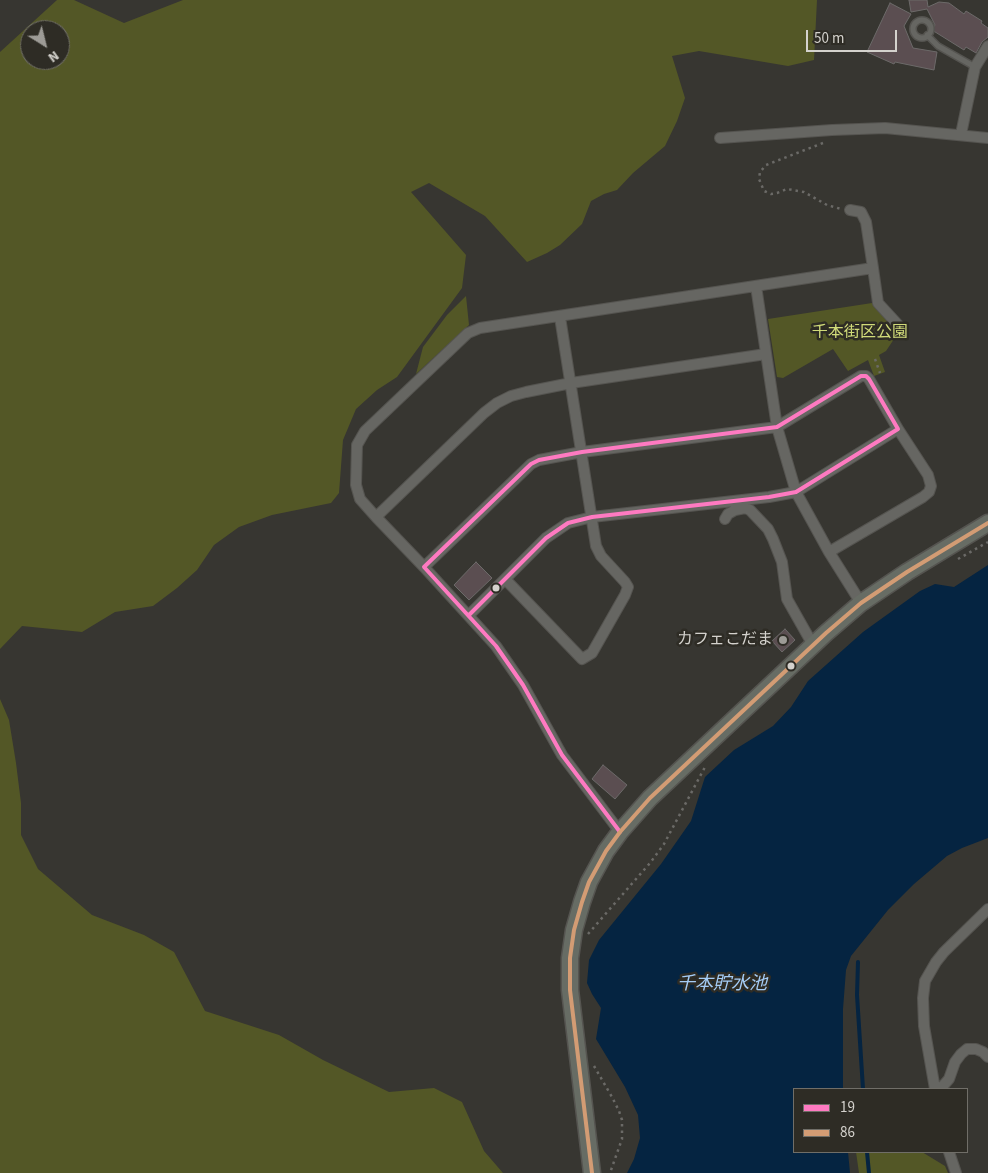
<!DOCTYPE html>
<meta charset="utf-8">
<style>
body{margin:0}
#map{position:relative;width:988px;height:1173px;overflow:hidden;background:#373631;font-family:"Source Sans 3",sans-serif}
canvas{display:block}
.legend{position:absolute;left:793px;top:1088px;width:175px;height:65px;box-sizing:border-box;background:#2e2c25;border:1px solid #706e68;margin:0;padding:6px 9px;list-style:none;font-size:15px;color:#d4d2cd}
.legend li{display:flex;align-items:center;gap:10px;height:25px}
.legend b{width:25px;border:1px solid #706e68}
.north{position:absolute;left:20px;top:20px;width:50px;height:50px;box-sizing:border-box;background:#2e2c25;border:1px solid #706e68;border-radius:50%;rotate:144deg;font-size:14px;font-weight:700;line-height:20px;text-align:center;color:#d4d2cd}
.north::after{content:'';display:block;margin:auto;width:18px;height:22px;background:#9d9b96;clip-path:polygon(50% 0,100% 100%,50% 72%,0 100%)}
.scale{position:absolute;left:806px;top:30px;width:91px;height:22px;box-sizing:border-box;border:2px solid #d4d2cd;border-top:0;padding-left:6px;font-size:15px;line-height:18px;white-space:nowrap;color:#d4d2cd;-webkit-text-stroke:4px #2e2c25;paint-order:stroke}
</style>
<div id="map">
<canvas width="988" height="1173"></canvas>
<ul class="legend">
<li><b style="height:6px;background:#fe7ac1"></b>19</li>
<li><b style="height:6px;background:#d39c74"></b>86</li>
</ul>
<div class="north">N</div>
<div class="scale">50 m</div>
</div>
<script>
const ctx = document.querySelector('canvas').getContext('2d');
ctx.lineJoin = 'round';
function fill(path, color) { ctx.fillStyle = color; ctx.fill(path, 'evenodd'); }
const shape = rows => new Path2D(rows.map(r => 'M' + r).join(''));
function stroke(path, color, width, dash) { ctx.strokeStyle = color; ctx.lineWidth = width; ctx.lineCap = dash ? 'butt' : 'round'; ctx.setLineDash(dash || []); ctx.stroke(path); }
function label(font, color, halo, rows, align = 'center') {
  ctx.font = font + ' "Source Sans 3","Noto Sans JP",sans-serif'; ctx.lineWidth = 5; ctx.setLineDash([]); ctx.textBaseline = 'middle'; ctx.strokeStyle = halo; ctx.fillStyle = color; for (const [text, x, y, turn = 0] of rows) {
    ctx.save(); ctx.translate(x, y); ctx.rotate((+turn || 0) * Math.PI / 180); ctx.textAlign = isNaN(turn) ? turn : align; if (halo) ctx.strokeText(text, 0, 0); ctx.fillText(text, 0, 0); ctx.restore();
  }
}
const green = shape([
 [57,0,74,0,124,23,183,0,817,0,814,60,788,66,699,51,672,56,685,98,677,121,665,146,633,173,617,190,604,194,591,201,582,224,560,245,547,253,527,262,485,216,429,183,411,192,466,255,462,288,397,377,377,390,356,409,343,440,339,493,331,503,272,515,239,527,214,545,197,570,177,588,153,606,115,612,82,632,22,626,0,649,0,52],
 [30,30,60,30,60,60,30,60],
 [466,296,469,325,416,374,423,347,447,315],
 [872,303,898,333,886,351,879,355,885,372,874,376,868,360,848,371,833,349,783,378,777,377,768,319],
 [0,699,9,720,16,763,21,803,21,835,38,869,92,915,144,935,174,952,205,1011,279,1035,323,1060,389,1092,434,1088,462,1102,484,1151,503,1173,0,1173],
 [856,1152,922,1152,945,1166,948,1173,859,1173]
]);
const water = shape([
 [988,565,988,838,962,848,947,856,914,884,888,910,851,956,846,970,843,1009,843,1089,794,1089,794,1152,848,1152,850,1173,627,1173,634,1159,640,1138,638,1115,625,1087,596,1039,601,1008,592,994,587,983,589,960,599,940,661,864,691,821,705,777,734,750,773,726,791,707,808,681,863,632,920,591,935,584,954,587]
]);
const stream = shape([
 [858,962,857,995,863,1089],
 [867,1152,869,1173]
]);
const building = shape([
 [909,0,927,0,928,7,939,2,949,3,964,14,966,11,982,21,981,23,988,28,988,37,982,42,976,53,966,47,964,50,932,30,935,25,927,9,911,12,909,0],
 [890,3,911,14,904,26,913,48,937,52,934,70,895,62,894,64,867,52,890,3],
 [476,562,492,578,469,600,454,585,476,562],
 [785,629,795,640,782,652,772,641,785,629],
 [603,765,627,785,615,799,592,779,603,765]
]);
const path = shape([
 [823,143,766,165,760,172,759,179,764,191,771,194,777,193,787,189,798,191,804,192,827,205,841,209],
 [875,359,880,373],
 [958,559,988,542],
 [588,934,650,863,664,844,705,767],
 [594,1066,612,1097,619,1111,622,1120,622,1139,610,1173]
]);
const service = shape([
 '913 29a9 9 0 1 1 18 0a9 9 0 1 1-18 0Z',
 [927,35,938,46,975,67]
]);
const minor = shape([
 [961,134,975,67,988,46],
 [720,138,832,130,885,128,988,138],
 [850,210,861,212,866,222,873,268],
 [756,286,777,427,796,492,829,552,861,603],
 [376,517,360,499,356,485,357,445,365,431,468,333,480,328,873,268,878,303,901,328],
 [725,519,728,514,735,510,745,508,750,510,768,529,773,539,782,562,787,599,813,645],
 [829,552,923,497,929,492,931,486,928,475,898,429],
 [424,567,376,517,484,413,497,403,511,396,526,392,571,383,766,354],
 [505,579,582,659,592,653,625,595,628,587,625,582,601,556,596,546,560,317],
 [469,615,546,538,568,523,592,517,769,497,796,492,898,429,869,379,866,376,861,376,777,427,582,452,539,460,531,464,424,567,496,646,523,685,562,755,620,832],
 [935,1088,942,1087,949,1079,955,1062,961,1054,967,1049,976,1049,983,1052,988,1057],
 [935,1089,924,1026,923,998,925,981,936,962,944,952,988,909],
 [949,1152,956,1173]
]);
const primary = shape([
 [592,1173,570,990,570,958,574,930,582,902,589,882,606,851,620,832,650,798,826,633,861,603,907,572,988,523]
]);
const bus1 = shape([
 [469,615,546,538,568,523,592,517,769,497,796,492,898,429,869,379,866,376,861,376,777,427,582,452,539,460,531,464,424,567,496,646,523,685,562,755,620,832]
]);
const bus2 = shape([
 [592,1173,570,990,570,958,574,930,582,902,589,882,606,851,620,832,650,798,826,633,861,603,907,572,988,523]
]);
const markers = [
 [496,588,4.5,"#d4d2cd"],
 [783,640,5,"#9d9b96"],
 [791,666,4.5,"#d4d2cd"]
];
const parkNames = [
 ["千本街区公園",860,333]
];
const poiNames = [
 ["カフェこだま",773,640]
];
const waterNames = [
 ["千本貯水池",722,985]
];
fill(green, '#535726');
fill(water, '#052441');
stroke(stream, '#052441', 4);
fill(building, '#5b4e51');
stroke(building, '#6c6a69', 1);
stroke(service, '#555450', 8);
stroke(minor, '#555450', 12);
stroke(primary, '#555450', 19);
stroke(path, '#6b6a67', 2.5, [2.5, 4]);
stroke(service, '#666662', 5);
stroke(minor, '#666662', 10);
stroke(primary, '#676c64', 16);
stroke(bus1, '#fe7ac1', 4);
stroke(bus2, '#d39c74', 4);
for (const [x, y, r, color] of markers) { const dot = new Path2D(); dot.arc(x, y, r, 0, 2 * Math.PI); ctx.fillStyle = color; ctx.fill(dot); stroke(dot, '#2e2c25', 2); }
label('16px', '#d1db79', '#2e2c25', parkNames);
label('16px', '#d4d2cd', '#2e2c25', poiNames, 'right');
label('italic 18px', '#a4ccf6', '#2e2c25', waterNames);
</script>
